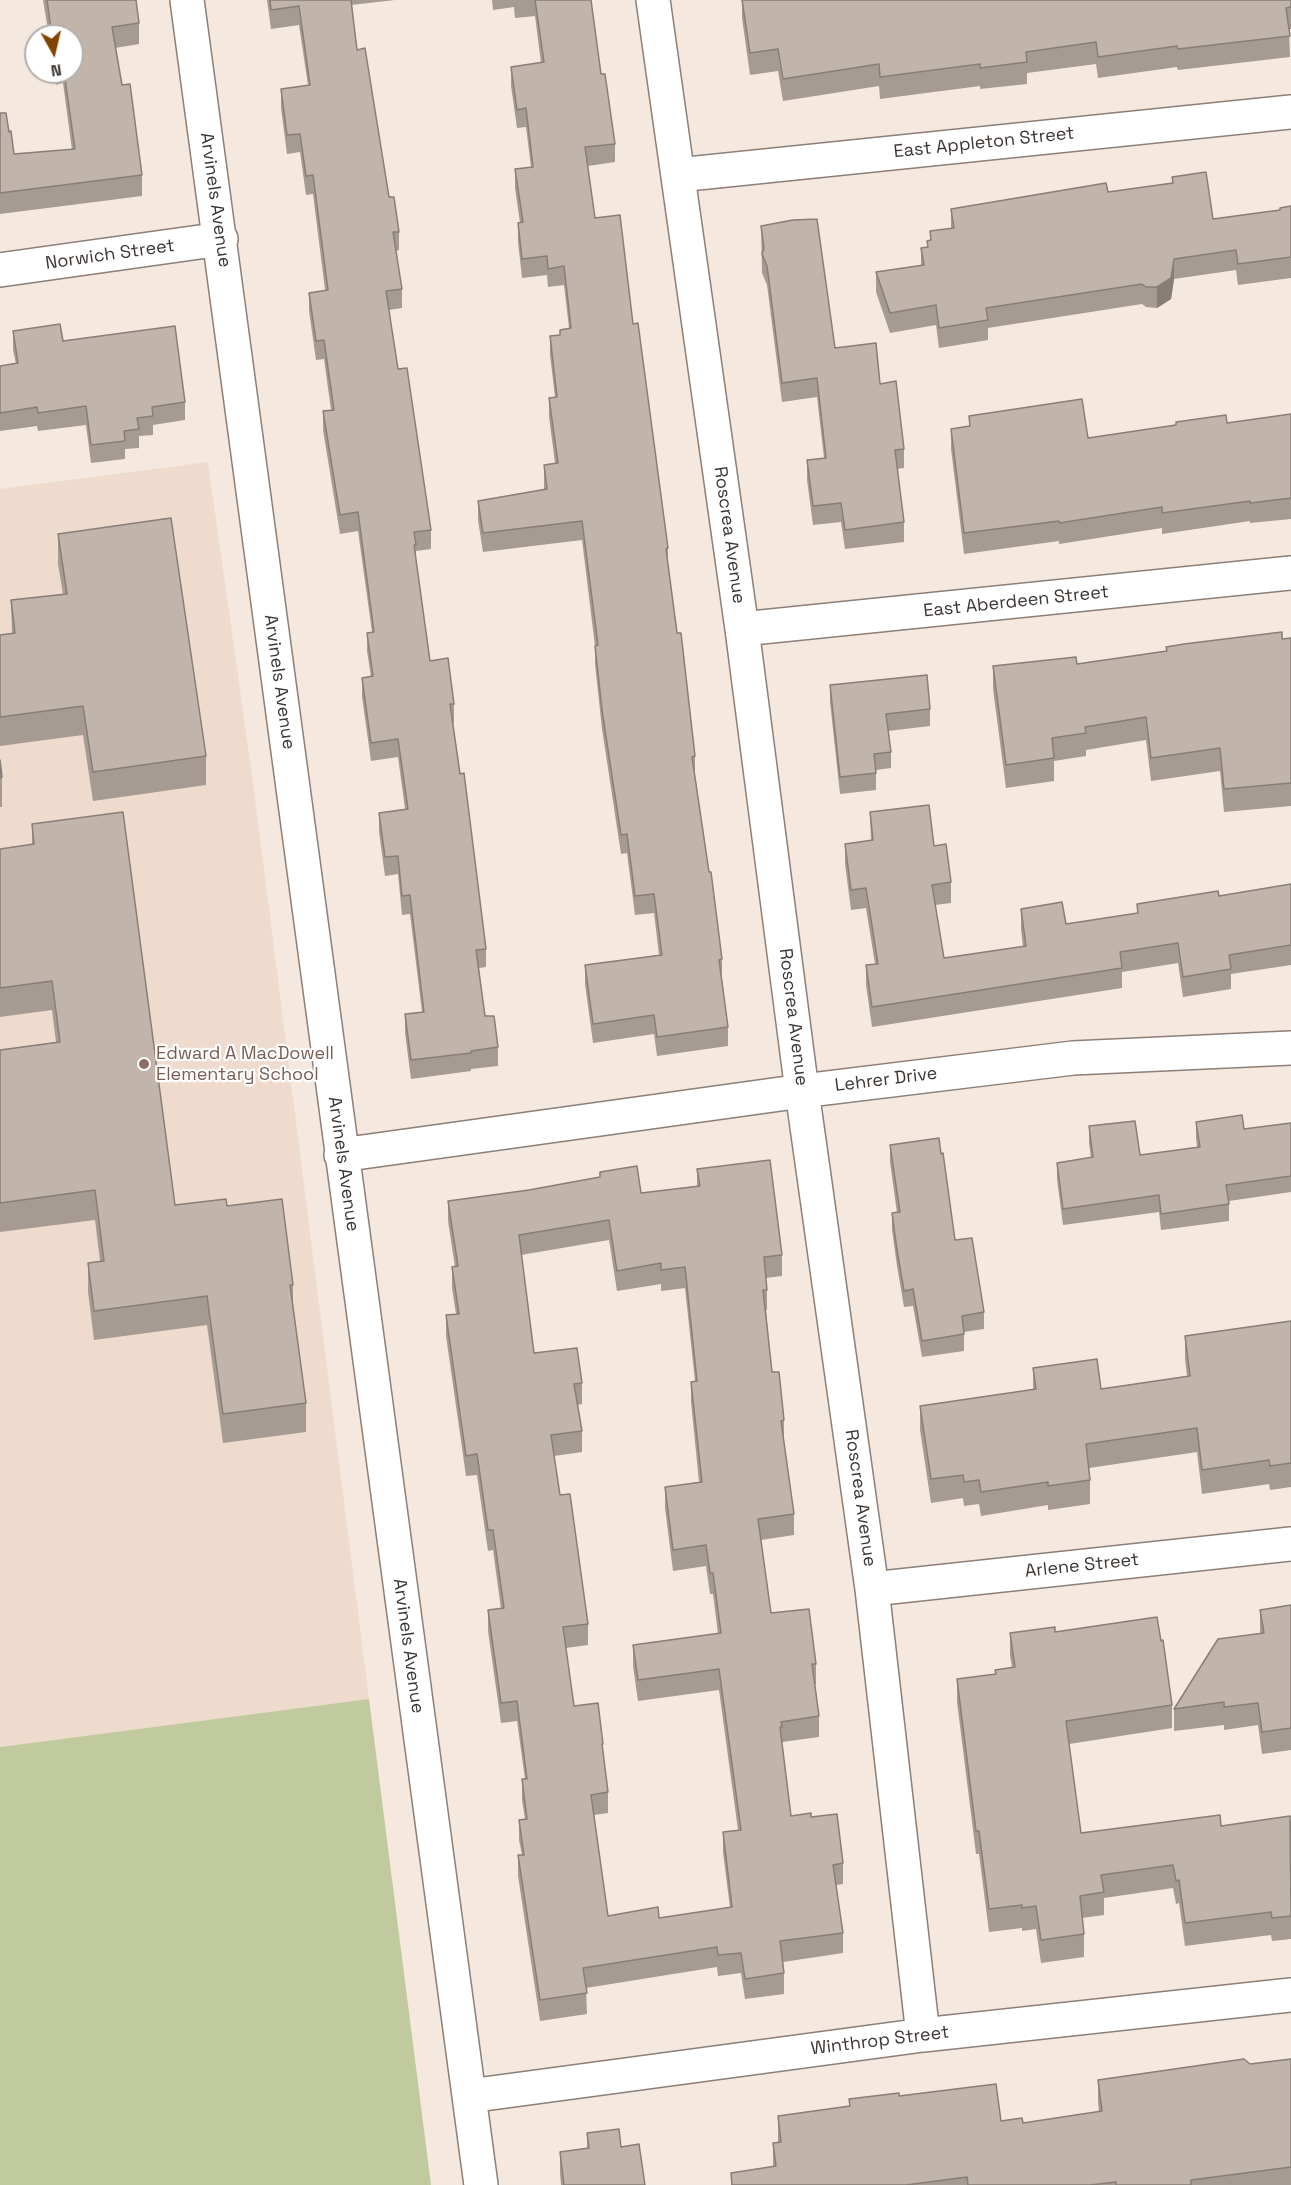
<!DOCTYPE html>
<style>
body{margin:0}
#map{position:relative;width:1291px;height:2185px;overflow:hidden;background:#f5e8df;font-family:"Space Grotesk",sans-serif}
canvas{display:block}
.north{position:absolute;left:24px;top:24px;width:60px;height:60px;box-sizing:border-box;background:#fff;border:2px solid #b1afad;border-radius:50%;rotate:172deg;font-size:16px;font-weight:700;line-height:24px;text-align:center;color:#3c3633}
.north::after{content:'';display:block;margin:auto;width:21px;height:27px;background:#814401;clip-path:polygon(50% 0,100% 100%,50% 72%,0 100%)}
</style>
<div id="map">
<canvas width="1291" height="2185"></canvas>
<div class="north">N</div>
</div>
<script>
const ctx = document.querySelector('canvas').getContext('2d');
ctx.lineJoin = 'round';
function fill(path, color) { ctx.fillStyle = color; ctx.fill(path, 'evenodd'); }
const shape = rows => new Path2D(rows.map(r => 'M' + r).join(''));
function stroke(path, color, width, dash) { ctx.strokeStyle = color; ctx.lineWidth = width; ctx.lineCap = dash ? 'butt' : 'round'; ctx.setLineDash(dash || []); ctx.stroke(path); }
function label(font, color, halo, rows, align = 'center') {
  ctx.font = font + ' "Space Grotesk",sans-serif'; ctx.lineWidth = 4.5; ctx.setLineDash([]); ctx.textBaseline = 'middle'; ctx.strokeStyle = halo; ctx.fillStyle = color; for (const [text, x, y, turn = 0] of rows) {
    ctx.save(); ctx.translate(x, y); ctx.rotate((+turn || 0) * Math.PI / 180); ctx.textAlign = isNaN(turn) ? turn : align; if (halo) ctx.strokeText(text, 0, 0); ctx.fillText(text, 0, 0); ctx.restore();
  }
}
const built = shape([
 [208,462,254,790,369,1699,0,1747,0,489]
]);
const green = shape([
 [369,1699,431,2185,0,2185,0,1747]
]);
const street = shape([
 [187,0,481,2185],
 [653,0,742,629,802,1091,872,1589,923,2035],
 [678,175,1291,112],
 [0,270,221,239],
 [742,629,1291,573],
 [341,1155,802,1091,1073,1058,1291,1048],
 [872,1589,1291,1544],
 [469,2096,923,2035,1291,1995]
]);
const wall = shape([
 [43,0,136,0,139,23,139,44,115,48,122,85,142,175,142,196,0,214,0,113,9,132,14,154,72,150,63,83,56,85,54,72,72,72,72,36,49,36],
 [267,0,395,0,351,5,357,50,389,197,399,232,399,250,396,251,402,289,402,308,389,310,398,369,431,530,431,549,416,551,416,561,430,661,454,704,454,722,453,723,486,949,486,967,479,968,485,1016,498,1047,498,1066,471,1069,471,1071,411,1079,405,1033,405,1014,422,1012,410,914,402,915,398,874,385,876,379,832,379,813,405,809,398,757,371,761,362,697,362,678,371,677,367,651,367,633,372,632,358,531,340,534,323,430,323,411,331,410,324,359,316,360,309,311,309,293,325,290,313,194,306,195,300,152,287,154,281,108,281,89,308,85,299,25,271,29],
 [492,0,591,0,601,74,615,144,615,162,588,166,595,218,633,324,668,548,668,566,695,756,695,775,722,959,722,978,728,1027,728,1046,657,1056,654,1034,593,1043,585,984,585,965,659,955,654,913,635,915,627,853,621,854,602,729,595,664,595,646,582,540,483,552,478,520,478,501,544,489,544,465,555,463,549,417,549,398,555,397,550,355,550,336,560,335,560,330,569,328,564,285,548,287,547,275,522,278,518,242,518,223,520,223,515,188,515,169,531,167,526,127,517,128,511,86,511,67,541,63,535,16,515,18,514,7,493,10],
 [742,0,1291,0,1291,29,1289,29,1290,57,1178,70,1177,67,1098,78,1096,64,1027,73,1027,84,980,89,980,86,880,99,879,86,783,101,778,71,750,75,742,18],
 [1172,177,1213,219,1280,210,1291,206,1291,278,1238,285,1236,270,1174,279,1171,299,1157,308,1146,307,1142,304,988,328,988,340,939,348,936,325,890,333,876,292,876,272,921,266,921,248,927,247,927,241,930,241,930,231,951,228,951,209,1108,192,1172,183],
 [761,226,835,348,880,384,904,449,904,468,897,469,904,522,904,542,845,549,841,522,813,525,807,480,807,460,824,458,817,397,782,402,767,285,762,273],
 [13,331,63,341,185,402,185,420,153,425,153,435,139,436,139,448,125,449,125,459,91,463,86,425,38,431,37,426,0,431,0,366,16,364,13,350],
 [1291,414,1291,519,1250,523,1250,521,1162,534,1162,528,1059,544,1059,541,964,554,951,449,951,429,969,426,969,416,1088,438,1227,423],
 [58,534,206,756,206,785,93,801,83,735,0,746,0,635,12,633,11,600,63,594,58,564],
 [1291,638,1291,806,1224,812,1220,771,1151,781,1146,740,1086,750,1086,756,1054,761,1054,781,1006,788,993,689,993,666,1077,664,1166,651,1166,647],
 [830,685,930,709,930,726,888,731,891,752,891,768,876,770,876,790,840,794,830,702],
 [0,760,2,777,2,807,0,807],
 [870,812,934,846,951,882,951,903,935,905,944,958,1023,947,1021,929,1021,909,1066,924,1137,913,1137,904,1219,896,1291,884,1291,965,1231,974,1231,989,1183,997,1178,963,1122,972,1122,988,872,1027,866,985,866,965,875,964,866,908,851,910,845,864,845,844,871,841],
 [32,824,175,1205,227,1206,293,1285,293,1304,306,1403,306,1432,223,1443,207,1325,94,1340,88,1292,88,1263,100,1261,95,1220,0,1232,0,1050,56,1042,52,1010,0,1017,0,849,32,845],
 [1196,1122,1244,1129,1291,1123,1291,1192,1229,1201,1229,1221,1161,1230,1159,1212,1063,1225,1057,1179,1057,1163,1091,1158,1089,1143,1089,1126,1140,1155,1197,1147,1196,1138],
 [890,1145,955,1240,984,1312,984,1329,964,1332,964,1351,922,1357,913,1306,904,1307,897,1266,892,1230,892,1213,897,1213,890,1162],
 [697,1169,782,1255,782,1276,766,1278,767,1290,767,1310,766,1310,772,1372,784,1420,784,1441,794,1514,794,1535,761,1540,771,1613,816,1664,816,1684,815,1684,819,1716,819,1737,782,1742,791,1816,811,1817,843,1863,843,1884,836,1885,843,1933,843,1953,783,1962,784,1973,784,1994,745,1999,741,1973,718,1976,717,1967,586,1988,587,2014,540,2021,518,1876,518,1855,522,1855,519,1840,519,1820,525,1819,522,1800,522,1779,525,1779,517,1721,501,1723,488,1631,488,1610,501,1609,493,1550,488,1551,477,1475,466,1476,446,1336,446,1315,456,1314,452,1288,452,1267,455,1267,448,1221,448,1201,529,1190,600,1177,600,1172,641,1193,697,1186],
 [609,1240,617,1291,661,1284,661,1291,685,1288,695,1381,691,1382,691,1402,699,1482,665,1487,665,1508,673,1571,706,1566,710,1594,713,1594,718,1634,633,1645,633,1666,638,1701,719,1690,738,1830,723,1832,723,1852,730,1908,659,1918,608,1916,594,1815,608,1813,608,1792,603,1757,603,1744,574,1706,566,1648,588,1645,588,1624,560,1495,554,1456,582,1452,582,1431,577,1405,582,1404,582,1383,534,1353,521,1255],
 [1291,1321,1291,1487,1270,1490,1269,1484,1202,1494,1197,1452,1089,1468,1090,1480,1090,1504,1048,1510,1048,1505,981,1516,979,1504,964,1506,963,1498,931,1503,920,1430,920,1406,1033,1390,1033,1368,1101,1389,1187,1376,1185,1359,1185,1336],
 [1291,1605,1291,1750,1262,1754,1258,1725,1224,1730,1224,1725,1174,1731,1174,1709,1260,1633,1260,1610],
 [1055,1632,1172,1705,1172,1728,1069,1744,1081,1833,1221,1826,1291,1821,1291,1939,1272,1941,1271,1935,1185,1946,1179,1903,1176,1904,1173,1888,1104,1898,1104,1915,1082,1918,1084,1934,1084,1957,1041,1963,1036,1929,1022,1931,1022,1928,989,1932,979,1854,976,1854,957,1702,957,1679,995,1674,995,1670,1012,1667,1010,1656,1010,1633],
 [1291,2059,1291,2185,731,2185,731,2173,773,2167,773,2143,778,2143,778,2116,849,2106,849,2099,899,2096,1001,2121,1023,2123,1099,2112,1098,2102,1098,2080,1250,2064],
 [587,2133,621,2147,645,2185,561,2185,560,2174,560,2152,587,2148]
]);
const shadedWall = shape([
 [1174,259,1174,279,1171,299,1157,308,1157,287]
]);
const building = shape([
 [47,0,136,0,139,23,112,27,122,85,130,84,142,175,0,193,0,113,6,113,9,132,11,131,14,154,75,149,64,72,72,72,72,36,52,36,47,0],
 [270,0,351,0,357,50,365,48,389,197,394,197,399,232,393,232,402,289,386,291,398,369,407,368,431,530,414,532,416,545,414,545,430,661,448,658,454,704,450,704,460,774,464,773,486,949,476,950,485,1016,494,1016,498,1047,471,1051,471,1053,411,1060,405,1014,424,1012,410,895,402,896,398,856,385,857,379,813,408,809,398,739,371,743,362,678,373,676,367,633,374,632,358,512,340,515,323,411,334,410,324,340,316,341,309,293,328,290,313,175,306,176,300,134,287,135,281,89,310,85,299,6,271,10,270,0],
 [535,0,591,0,601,74,605,74,615,144,585,147,595,218,620,215,633,324,638,323,668,548,666,549,677,633,681,633,695,756,692,757,709,872,711,872,722,959,719,960,728,1027,657,1037,654,1015,593,1024,585,965,662,955,654,894,635,896,627,834,621,835,602,710,595,646,598,645,582,521,483,533,478,501,547,489,544,465,558,463,549,398,557,397,550,336,560,335,560,330,571,328,564,266,548,269,547,256,522,259,518,223,523,222,515,169,533,167,526,108,517,110,511,67,544,62,535,0],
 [742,0,1291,0,1291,7,1286,8,1290,36,1178,49,1177,46,1098,57,1096,42,1026,52,1027,62,980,68,980,64,880,77,879,64,783,79,778,49,750,53,742,0],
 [1206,172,1213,219,1280,210,1280,208,1291,206,1291,257,1238,264,1236,250,1174,259,1171,278,1157,287,1146,287,1142,284,986,308,988,320,939,328,936,305,890,313,876,272,924,265,921,248,928,247,927,241,931,240,930,231,954,228,951,209,1106,183,1108,192,1173,183,1172,177,1206,172],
 [817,219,835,348,876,343,880,384,896,381,904,449,895,450,904,522,845,530,841,503,813,506,807,460,826,458,817,378,782,383,767,266,762,254,764,248,761,226,793,220,817,219],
 [60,324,63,341,175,326,185,402,152,407,153,416,137,418,139,429,124,431,125,441,91,445,86,406,38,413,37,407,0,413,0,366,18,363,13,331,60,324],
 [1082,399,1088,438,1176,425,1176,422,1226,415,1227,423,1291,414,1291,498,1250,503,1250,501,1162,513,1162,507,1059,523,1059,521,964,533,951,429,970,426,969,416,1082,399],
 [171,518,206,756,93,772,83,706,0,717,0,635,15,633,11,600,67,594,58,534,171,518],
 [1282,632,1282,639,1291,638,1291,783,1224,789,1220,748,1151,758,1146,717,1085,727,1086,733,1052,738,1054,758,1006,765,993,666,1076,657,1077,664,1167,651,1166,647,1184,644,1282,632],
 [927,675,930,709,886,714,891,752,874,754,876,773,840,777,830,685,927,675],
 [0,760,2,777,0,778,0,760],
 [929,805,934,846,946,844,951,882,932,885,944,958,1026,946,1021,909,1062,902,1066,924,1138,913,1137,904,1218,891,1219,896,1291,884,1291,945,1229,955,1231,969,1183,977,1178,943,1120,952,1122,968,872,1007,866,965,878,964,866,888,851,890,845,844,873,840,870,812,929,805],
 [123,812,175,1205,226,1199,227,1206,282,1199,293,1285,290,1285,306,1403,223,1414,207,1296,94,1311,88,1263,104,1261,95,1190,0,1203,0,1050,60,1042,52,981,0,988,0,849,34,844,32,824,123,812],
 [1242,1115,1244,1129,1291,1123,1291,1176,1226,1185,1229,1204,1161,1214,1159,1195,1063,1209,1057,1163,1093,1157,1089,1126,1135,1121,1140,1155,1200,1147,1196,1122,1242,1115],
 [939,1138,941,1154,943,1153,955,1240,972,1238,984,1312,962,1316,964,1334,922,1341,913,1289,904,1291,897,1250,892,1213,900,1212,890,1145,939,1138],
 [770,1160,782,1255,764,1257,767,1290,763,1290,772,1372,779,1372,784,1420,781,1421,794,1514,758,1519,771,1613,809,1609,816,1664,812,1664,819,1716,781,1722,782,1727,780,1727,791,1816,811,1813,811,1817,837,1814,843,1863,833,1865,843,1933,780,1941,784,1973,745,1979,741,1953,718,1955,717,1947,583,1968,587,1993,540,2000,518,1855,524,1855,519,1820,527,1819,522,1779,527,1779,517,1701,501,1703,488,1610,504,1608,493,1530,488,1530,477,1454,466,1456,446,1315,459,1314,452,1267,458,1266,448,1201,529,1190,600,1177,600,1172,637,1166,641,1193,700,1186,697,1169,770,1160],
 [609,1220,617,1271,661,1263,661,1270,685,1267,697,1381,691,1382,702,1482,665,1487,673,1550,706,1545,710,1573,713,1573,721,1633,633,1645,638,1680,719,1669,741,1830,723,1832,732,1907,659,1918,658,1907,608,1916,591,1795,608,1792,602,1744,603,1744,598,1703,574,1706,563,1627,588,1624,570,1494,560,1495,551,1435,582,1431,574,1384,582,1383,577,1348,534,1353,519,1235,609,1220],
 [1291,1321,1291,1463,1270,1466,1269,1460,1202,1470,1197,1428,1086,1444,1090,1480,1048,1486,1048,1482,981,1492,979,1480,964,1482,963,1475,931,1479,920,1406,1036,1389,1033,1368,1097,1359,1101,1389,1190,1376,1185,1336,1291,1321],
 [1291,1605,1291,1728,1262,1732,1258,1703,1224,1707,1224,1702,1174,1709,1218,1639,1264,1633,1260,1610,1291,1605],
 [1157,1617,1161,1641,1163,1640,1172,1705,1066,1721,1081,1833,1220,1815,1221,1826,1290,1816,1291,1916,1272,1918,1271,1912,1185,1923,1179,1880,1176,1881,1173,1865,1101,1875,1104,1892,1080,1896,1084,1934,1041,1940,1036,1906,1022,1908,1022,1905,989,1909,979,1831,976,1831,957,1679,996,1674,995,1670,1015,1667,1010,1633,1055,1627,1055,1632,1157,1617],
 [1244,2059,1250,2064,1291,2059,1291,2167,1191,2180,1191,2185,1116,2185,1116,2182,1090,2185,968,2185,967,2177,906,2185,732,2185,731,2173,776,2166,773,2143,781,2142,778,2116,850,2106,849,2099,899,2093,899,2096,996,2084,1001,2121,1022,2118,1023,2123,1102,2111,1098,2080,1244,2059],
 [619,2129,621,2147,639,2144,645,2185,564,2185,560,2152,589,2148,587,2133,619,2129]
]);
const markers = [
 [144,1064,6,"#8d6e63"]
];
const streetNames = [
 ["East Appleton Street",984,143,-6],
 ["Arvinels Avenue",215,200,82],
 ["Norwich Street",110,255,-8],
 ["Roscrea Avenue",729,535,82],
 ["East Aberdeen Street",1016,602,-6],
 ["Arvinels Avenue",279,682,82],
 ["Roscrea Avenue",793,1017,83],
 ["Lehrer Drive",886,1080,-7],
 ["Arvinels Avenue",343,1164,82],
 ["Roscrea Avenue",860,1498,82],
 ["Arlene Street",1082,1566,-6],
 ["Arvinels Avenue",408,1646,82],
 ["Winthrop Street",880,2041,-7]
];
const educationNames = [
 ["Edward A MacDowell",156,1054],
 ["Elementary School",156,1075]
];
fill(built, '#efdbcd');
fill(green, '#c1c99e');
stroke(street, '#8b7f77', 36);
stroke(street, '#fff', 33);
fill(wall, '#a69b93');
fill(shadedWall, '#877e78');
fill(building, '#c1b4ab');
stroke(building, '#877e78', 1.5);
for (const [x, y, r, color] of markers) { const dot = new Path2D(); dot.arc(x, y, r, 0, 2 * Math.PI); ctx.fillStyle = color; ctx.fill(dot); stroke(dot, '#fff', 2); }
label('18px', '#3c3633', '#fff', streetNames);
label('18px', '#785e54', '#fff', educationNames, 'left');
</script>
